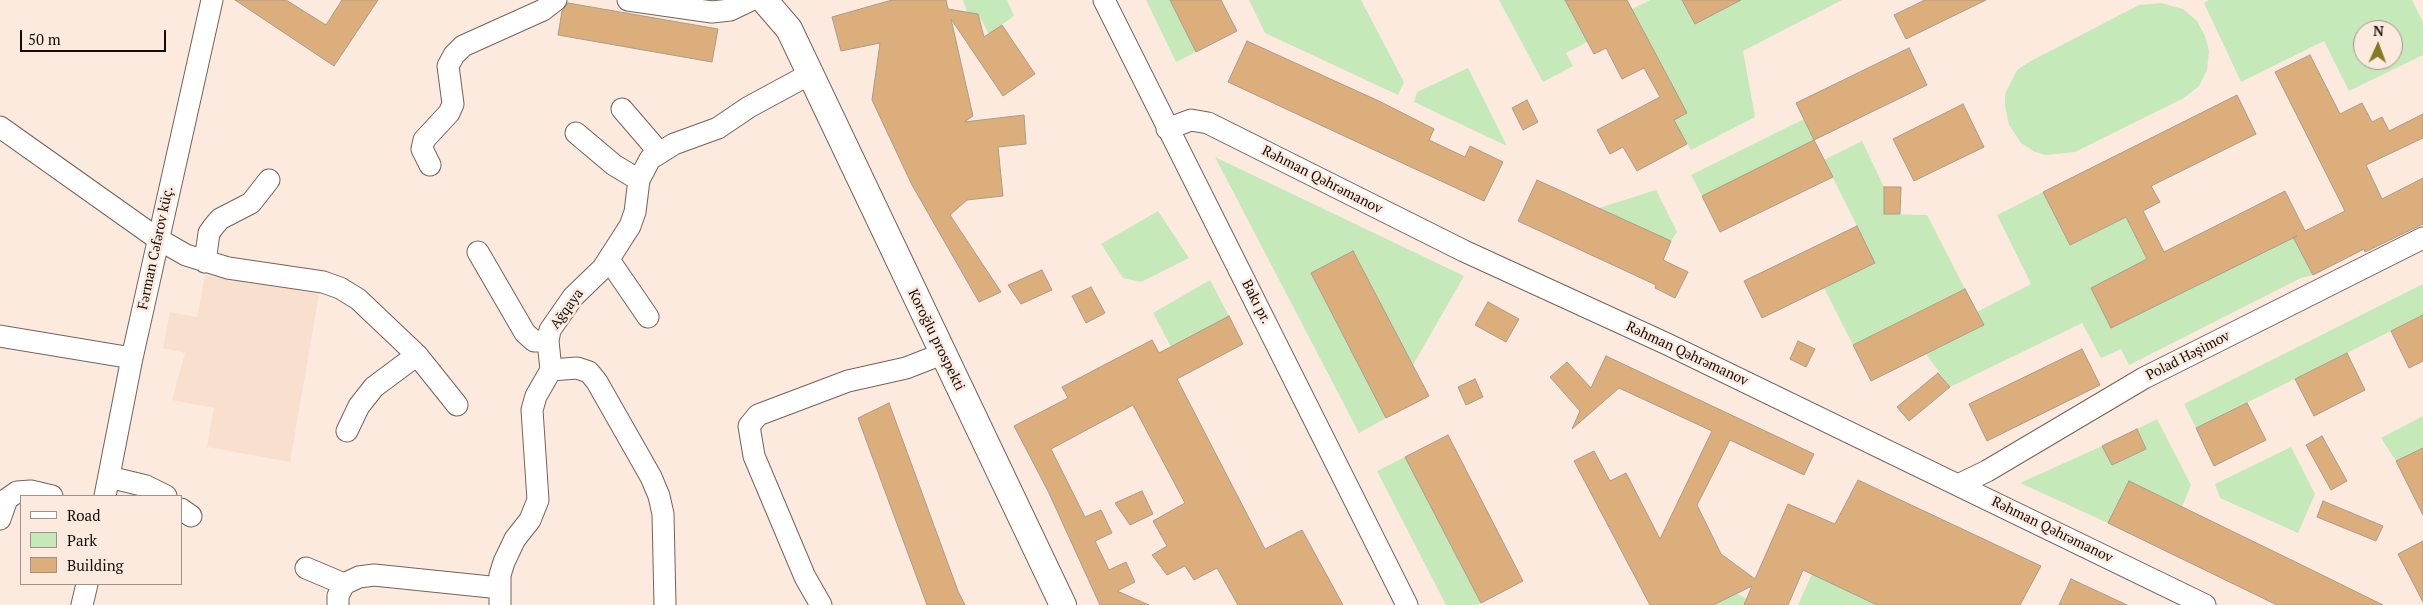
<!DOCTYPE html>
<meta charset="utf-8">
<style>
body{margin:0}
#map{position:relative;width:2423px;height:605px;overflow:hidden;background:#fdeade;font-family:"PT Serif",serif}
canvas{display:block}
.legend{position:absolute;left:20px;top:495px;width:162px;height:90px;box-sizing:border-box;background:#fdeade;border:1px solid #9f9289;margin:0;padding:6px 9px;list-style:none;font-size:15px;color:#130d09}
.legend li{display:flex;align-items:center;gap:10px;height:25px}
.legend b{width:25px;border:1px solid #9f9289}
.north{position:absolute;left:2353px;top:20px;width:50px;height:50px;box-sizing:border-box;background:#fdeade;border:1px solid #9f9289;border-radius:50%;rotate:2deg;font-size:14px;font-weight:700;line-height:20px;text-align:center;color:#130d09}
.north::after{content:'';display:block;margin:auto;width:18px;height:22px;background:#867a20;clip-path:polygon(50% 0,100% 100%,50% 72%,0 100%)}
.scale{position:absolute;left:20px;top:30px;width:146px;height:22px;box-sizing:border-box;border:2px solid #130d09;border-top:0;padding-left:6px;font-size:15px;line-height:18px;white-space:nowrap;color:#130d09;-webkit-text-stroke:4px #fdeade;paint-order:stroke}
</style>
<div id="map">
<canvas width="2423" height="605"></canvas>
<ul class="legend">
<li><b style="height:6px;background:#fff"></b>Road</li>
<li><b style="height:14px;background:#c5e9b9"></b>Park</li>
<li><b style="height:14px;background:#dcae7c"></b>Building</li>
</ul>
<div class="north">N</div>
<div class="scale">50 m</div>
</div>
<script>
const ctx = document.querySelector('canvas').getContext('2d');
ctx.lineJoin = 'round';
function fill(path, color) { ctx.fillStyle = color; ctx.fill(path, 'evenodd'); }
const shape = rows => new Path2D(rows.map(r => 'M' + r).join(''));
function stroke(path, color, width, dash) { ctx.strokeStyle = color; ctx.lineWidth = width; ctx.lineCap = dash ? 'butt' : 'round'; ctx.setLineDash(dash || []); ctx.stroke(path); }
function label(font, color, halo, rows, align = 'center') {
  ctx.font = font + ' "PT Serif",serif'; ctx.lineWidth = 5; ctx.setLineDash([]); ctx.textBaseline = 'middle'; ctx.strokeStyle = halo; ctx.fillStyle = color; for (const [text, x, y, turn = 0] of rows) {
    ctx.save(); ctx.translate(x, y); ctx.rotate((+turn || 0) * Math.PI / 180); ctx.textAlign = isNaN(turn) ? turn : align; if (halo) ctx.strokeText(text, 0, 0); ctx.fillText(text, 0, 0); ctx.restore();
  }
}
const built = shape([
 [205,275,319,294,290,462,207,447,214,408,172,400,185,353,163,348,170,312,197,317]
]);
const green = shape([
 [963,0,1007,0,1014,16,989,34,978,14,967,12],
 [1146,0,1170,0,1196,52,1176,62],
 [1249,0,1361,0,1404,82,1398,95,1265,33],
 [1499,0,1565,0,1587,42,1566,53,1573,66,1543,82],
 [1650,0,1682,0,1695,24,1741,0,1842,0,1743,51,1755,117,1691,150,1673,120,1687,113,1632,9],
 [2209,0,2412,0,2423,22,2423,55,2349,91,2324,41,2241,82,2204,3],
 [2363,30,2393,30,2393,60,2363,60],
 [2161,3,2183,9,2197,21,2205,36,2209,51,2207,70,2199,86,2184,98,2075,152,2046,155,2035,152,2021,143,2009,125,2005,106,2005,94,2017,70,2029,62,2139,5],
 [1468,68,1507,146,1414,102,1417,92],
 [1804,119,1814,140,1702,196,1691,175],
 [1862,141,1884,187,1884,214,1927,215,1965,289,1853,345,1824,288,1875,262,1824,160],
 [1215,157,1464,276,1413,365,1353,251,1311,273,1386,418,1359,433],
 [1656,190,1677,232,1671,241,1599,208],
 [2043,192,2070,245,2126,217,2147,259,2091,288,2111,328,2293,237,2313,275,2301,278,2129,365,2121,349,2101,358,2082,323,1950,387,1926,354,1983,326,1977,312,2031,284,1997,215],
 [1158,211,1189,258,1141,282,1123,278,1101,244],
 [1210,280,1229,316,1171,347,1153,313],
 [2423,284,2423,315,2196,428,2184,404],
 [2423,416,2423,448,2396,461,2381,438],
 [2157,419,2191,485,2182,507,2129,481,2108,523,2020,483,2102,446,2112,465,2146,449,2137,429],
 [2291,447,2315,494,2298,533,2220,498,2215,484],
 [1405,457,1481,603,1476,605,1446,605,1377,471],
 [1812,574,1877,605,1798,605],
 [1732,591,1747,599,1744,605,1713,605]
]);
const building = shape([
 [235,0,286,0,326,25,342,0,378,0,334,66,235,0],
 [892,0,946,0,948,9,978,14,984,37,1002,25,1035,74,1003,96,951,19,973,116,964,122,1024,115,1026,144,998,147,1003,196,967,200,950,215,1001,292,979,302,912,185,872,100,880,43,841,51,832,17,892,0],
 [1170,0,1221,0,1237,31,1196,52,1170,0],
 [1565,0,1627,0,1687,113,1674,120,1687,144,1637,171,1623,147,1610,154,1597,130,1660,97,1644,68,1622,79,1606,48,1594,54,1565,0],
 [1682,0,1741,0,1695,24,1682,0],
 [1925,0,1986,0,1906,39,1894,15,1925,0],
 [568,3,718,29,712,62,558,35,562,11,568,3],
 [1247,41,1381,102,1434,129,1429,140,1465,157,1470,146,1503,162,1484,201,1228,82,1247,41],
 [1909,48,1927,85,1814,140,1796,103,1909,48],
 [2310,55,2340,114,2362,103,2372,122,2382,117,2389,131,2423,114,2423,138,2366,165,2382,199,2423,178,2423,224,2365,252,2364,249,2313,275,2293,237,2297,236,2111,328,2091,288,2147,259,2126,217,2070,245,2043,192,2237,95,2256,134,2151,186,2160,202,2143,211,2164,252,2285,191,2305,231,2345,211,2275,72,2310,55],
 [1527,100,1538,122,1523,130,1512,108,1527,100],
 [1963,104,1984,147,1914,181,1893,139,1963,104],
 [1814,140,1833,177,1720,232,1702,196,1814,140],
 [1537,180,1671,241,1663,260,1688,272,1675,298,1655,288,1656,285,1518,221,1537,180],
 [1884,187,1901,187,1900,214,1884,214,1884,187],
 [1857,226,1875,263,1762,318,1744,281,1857,226],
 [1353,251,1429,396,1386,418,1311,273,1353,251],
 [1042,270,1052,290,1021,304,1008,285,1042,270],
 [1091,287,1105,313,1086,323,1072,296,1091,287],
 [1965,289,1984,325,1871,381,1853,345,1965,289],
 [1488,302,1519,319,1506,342,1475,325,1488,302],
 [2423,315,2423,361,2409,368,2391,331,2423,315],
 [1229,316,1243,344,1177,379,1265,549,1302,530,1343,605,1238,605,1217,568,1194,580,1185,566,1167,575,1152,555,1167,546,1153,521,1185,503,1133,405,1051,449,1085,517,1101,510,1112,533,1095,541,1109,570,1126,562,1135,582,1117,591,1149,605,1100,605,1048,491,1014,426,1068,398,1062,387,1152,340,1159,353,1229,316],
 [1798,341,1815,349,1806,367,1790,359,1798,341],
 [2082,349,2100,385,1987,441,1969,404,2082,349],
 [2347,353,2365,390,2314,416,2295,379,2347,353],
 [1606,356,1814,454,1804,475,1730,440,1697,505,1721,554,1755,579,1788,504,1835,524,1858,480,2041,566,2020,605,1877,605,1803,570,1788,605,1744,605,1752,586,1713,605,1650,605,1574,461,1594,451,1610,481,1626,473,1660,539,1712,431,1619,388,1572,429,1580,411,1550,377,1567,362,1591,388,1606,356],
 [1938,373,1950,387,1909,421,1897,407,1938,373],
 [1475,379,1483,397,1466,405,1458,387,1475,379],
 [889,403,958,591,965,605,927,605,858,418,889,403],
 [2247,403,2266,440,2214,466,2196,428,2247,403],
 [2137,429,2146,449,2112,465,2102,446,2137,429],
 [1448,435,1523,581,1481,603,1405,457,1448,435],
 [2322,436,2347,481,2331,490,2306,445,2322,436],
 [2423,448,2423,515,2396,461,2423,448],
 [2129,481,2314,571,2383,605,2277,605,2108,523,2129,481],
 [1142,491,1153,514,1130,525,1115,503,1142,491],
 [2323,501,2383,526,2376,541,2317,517,2323,501],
 [2423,541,2423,602,2398,554,2423,541],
 [2071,579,2127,605,2059,605,2071,579]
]);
const minor = shape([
 [628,0,712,12,730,10,751,0],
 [1104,0,1407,605],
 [622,109,659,152],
 [0,127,158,239,186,255,228,268,323,282,340,288,358,299,417,355,457,405],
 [1167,129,1191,120,1208,123,1464,251,1667,344,2205,605],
 [576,133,614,165,639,180],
 [430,165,422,149,424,140,449,113,453,104,448,66,454,55,463,46,543,10,556,0],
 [478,252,525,333,534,341,548,341],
 [609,260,648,317],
 [205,262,209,233,214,226,220,219,251,203,269,180],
 [0,336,132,358],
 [347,431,359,406,374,387,417,355],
 [109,477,146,486,166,496],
 [1960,484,1987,471,2144,378,2423,238],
 [105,496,132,358,212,0],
 [181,509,191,516],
 [0,519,7,499,17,492,31,491,52,496],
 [306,568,344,584],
 [82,605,87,584],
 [338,605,338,596,344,584,359,577,374,575,500,588],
 [500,605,500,575,504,562,515,539,530,520,538,500,532,410,536,396,551,370],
 [665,605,663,514,659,496,651,477,597,382,589,372,577,368,551,370,548,341,550,330,573,297,603,268,630,226,635,212,639,180,650,159,674,144,718,128,749,107,810,74],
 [821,605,805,577,754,456,749,426,758,415,848,381,906,368,942,354]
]);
const tertiary = shape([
 [764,0,789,29,1063,605]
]);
const streetNames = [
 ["Rəhman Qəhrəmanov",1322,180,27],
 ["Fərman Cəfərov küç.",156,248,-78],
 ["Bakı pr.",1256,302,63],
 ["Ağqaya",567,309,-54],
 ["Koroğlu prospekti",936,340,64],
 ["Rəhman Qəhrəmanov",1687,354,25],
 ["Polad Həşimov",2188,356,-27],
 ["Rəhman Qəhrəmanov",2052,530,26]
];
fill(built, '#f8dfce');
fill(green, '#c5e9b9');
fill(building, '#dcae7c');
stroke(building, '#aa9b8d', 1);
stroke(minor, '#746359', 23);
stroke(tertiary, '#746359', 28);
stroke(minor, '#fff', 21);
stroke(tertiary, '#fff', 26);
label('14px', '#130d09', '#fdeade', streetNames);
</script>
